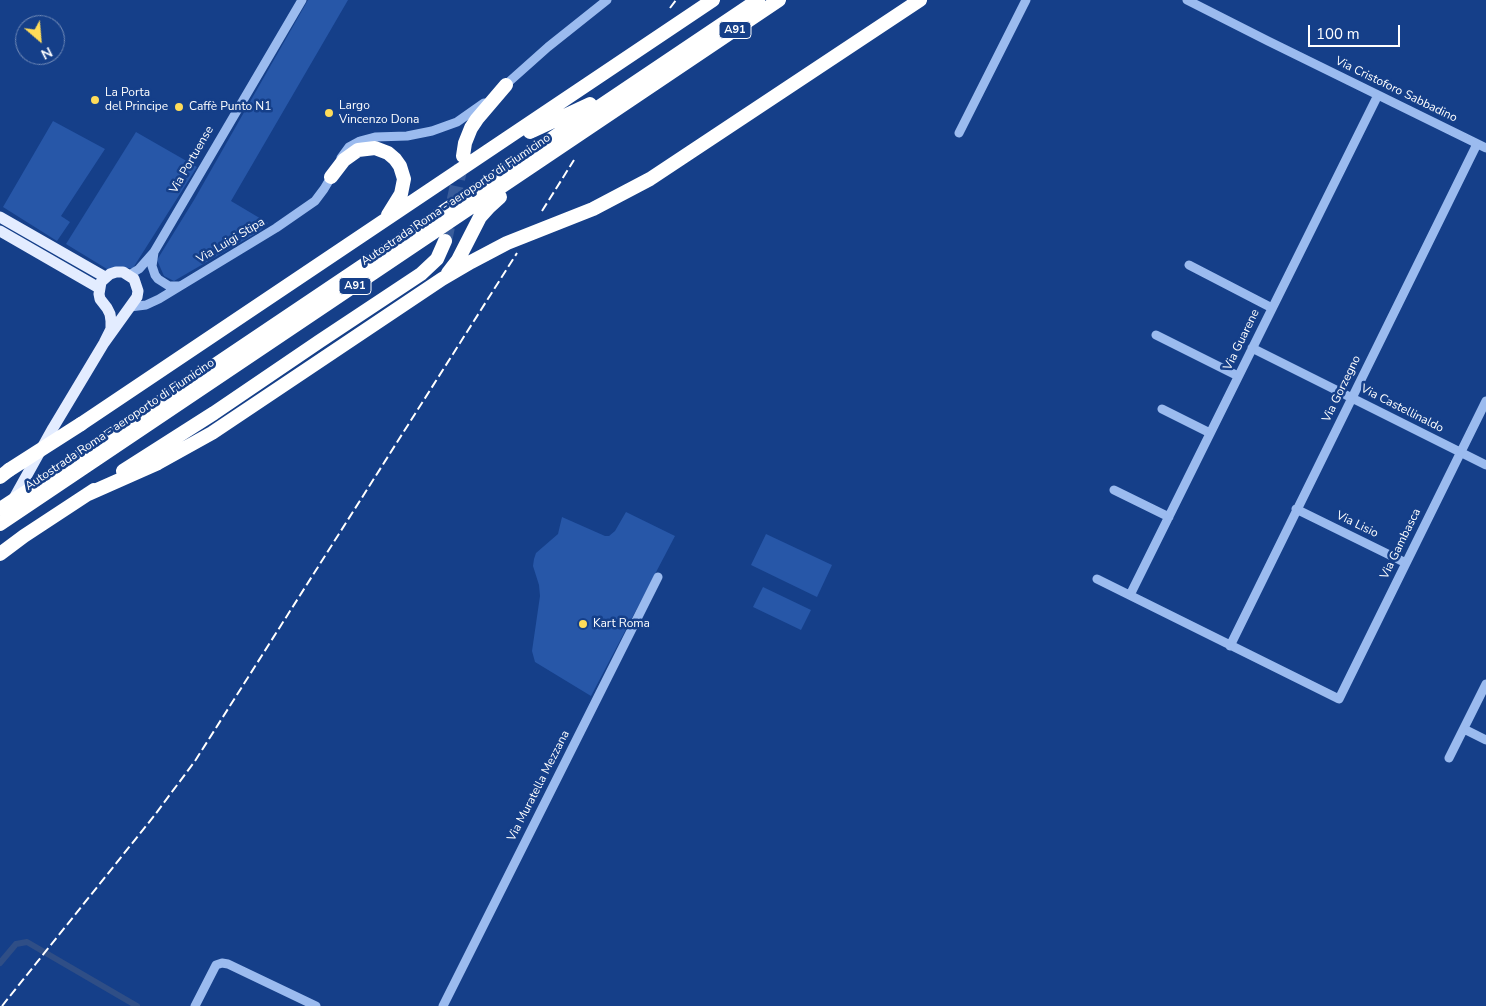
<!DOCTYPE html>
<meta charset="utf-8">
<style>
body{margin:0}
#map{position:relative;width:1486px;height:1006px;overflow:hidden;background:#153f89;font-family:"Nunito Sans",sans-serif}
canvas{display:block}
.north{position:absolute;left:15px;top:15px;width:50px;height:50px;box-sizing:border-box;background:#153f89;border:1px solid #738cb8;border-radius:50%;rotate:153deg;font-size:14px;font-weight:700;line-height:20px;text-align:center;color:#fff}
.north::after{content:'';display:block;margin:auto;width:18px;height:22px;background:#ffdc59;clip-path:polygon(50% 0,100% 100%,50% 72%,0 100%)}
.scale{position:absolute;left:1308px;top:25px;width:92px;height:22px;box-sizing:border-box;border:2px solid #fff;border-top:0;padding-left:6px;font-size:15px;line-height:18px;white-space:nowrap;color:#fff;-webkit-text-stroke:4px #153f89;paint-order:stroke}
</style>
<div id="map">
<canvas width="1486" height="1006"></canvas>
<div class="north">N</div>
<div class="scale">100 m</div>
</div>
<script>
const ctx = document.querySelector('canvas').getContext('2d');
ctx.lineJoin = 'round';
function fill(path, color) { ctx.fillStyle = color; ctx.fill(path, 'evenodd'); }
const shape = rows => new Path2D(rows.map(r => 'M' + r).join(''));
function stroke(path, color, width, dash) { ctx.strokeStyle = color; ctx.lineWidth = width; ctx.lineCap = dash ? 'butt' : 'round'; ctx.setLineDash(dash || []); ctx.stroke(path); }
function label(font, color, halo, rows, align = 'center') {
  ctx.font = font + ' "Nunito Sans",sans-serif'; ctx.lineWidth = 5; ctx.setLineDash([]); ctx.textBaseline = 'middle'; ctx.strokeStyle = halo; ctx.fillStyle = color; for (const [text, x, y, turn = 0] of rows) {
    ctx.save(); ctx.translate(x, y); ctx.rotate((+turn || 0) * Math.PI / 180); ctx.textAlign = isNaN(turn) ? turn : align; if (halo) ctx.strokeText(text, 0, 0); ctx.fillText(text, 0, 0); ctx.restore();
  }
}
const green = shape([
 [308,0,348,0,231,201,268,223,260,231,174,281,164,276,157,260,194,200],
 [53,121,105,149,61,216,70,222,57,241,3,207],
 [136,132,197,167,133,268,107,269,66,244],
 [626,512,675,536,591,696,535,662,532,651,540,596,539,585,533,566,534,559,536,553,558,534,562,517,605,536,609,536,615,531],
 [766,534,832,565,817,597,751,565],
 [763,587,811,610,801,630,753,607]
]);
const canal = shape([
 [0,963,16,944,27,942,137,1006]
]);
const highwayTunnel = shape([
 [445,241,462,161]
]);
const minor = shape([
 [1187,0,1268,41,1486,148],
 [502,88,548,47,607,0],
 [959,133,1026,0],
 [341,158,349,147,360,141,375,137,407,136,432,131,457,122,484,103],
 [154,252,152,266,155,275,158,279,169,286,179,286],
 [1189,265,1272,308],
 [129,275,139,269,154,252,302,0],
 [130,307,146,305,159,299,276,228,315,201,324,189,333,174],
 [1156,335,1238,376],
 [1252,348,1486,465],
 [1162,409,1210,433],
 [1114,490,1169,517],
 [1296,509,1406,563],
 [1097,579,1339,699,1486,401],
 [1130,595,1378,95],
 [1230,646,1477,144],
 [1464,729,1486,740],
 [1449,758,1486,684],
 [195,1006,216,965,222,963,228,964,316,1006],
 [443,1006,658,577]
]);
const major = shape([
 [0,217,105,277],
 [0,231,99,288],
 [12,502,53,428,104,343,111,329,111,321,110,314,107,308,100,299,99,294,101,282,110,274,116,272,123,272,134,279,138,291,137,297,104,343]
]);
const highway = shape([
 [530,132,590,104],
 [463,156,465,143,471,128,477,119,506,85],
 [331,177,344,160,358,150,375,148,388,153,395,159,400,166,404,179,401,194,388,215],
 [448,273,458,260,480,217,489,207,500,197],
 [81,424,713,0],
 [123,471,214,413,320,341,421,274,437,259,445,241],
 [0,477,9,470],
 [32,488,758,0],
 [88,494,158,463,212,433,442,279,471,262,507,243,593,209,650,179,920,0],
 [0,524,779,0],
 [0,554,24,536,94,490]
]);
const rail = shape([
 [670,8,676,0],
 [542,211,574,160],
 [2,1006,154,816,195,761,517,253]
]);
const highwayBridge = shape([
 [9,470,81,424],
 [0,509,32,488]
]);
const markers = [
 [95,100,5,"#ffdc59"],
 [179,107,5,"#ffdc59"],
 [329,113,5,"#ffdc59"],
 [583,624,5,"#ffdc59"]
];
const shields = [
 [735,30,32],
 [355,286,32]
];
const shieldNames = [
 ["A91",735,30],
 ["A91",355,286]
];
const streetNames = [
 ["Via Cristoforo Sabbadino",1396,90,26],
 ["Via Portuense",192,160,-60],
 ["Autostrada Roma - aeroporto di Fiumicino",456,200,-34],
 ["Via Luigi Stipa",231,241,-31],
 ["Via Guarene",1242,340,-64],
 ["Via Gorzegno",1342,389,-64],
 ["Via Castellinaldo",1402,409,27],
 ["Autostrada Roma - aeroporto di Fiumicino",120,425,-34],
 ["Via Lisio",1357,525,26],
 ["Via Gambasca",1401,544,-64],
 ["Via Muratella Mezzana",539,786,-63]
];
const poiNames = [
 ["La Porta",105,93],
 ["del Principe",105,107],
 ["Largo",339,106],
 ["Vincenzo Dona",339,120],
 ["Caffè Punto N1",189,107],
 ["Kart Roma",593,624]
];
fill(green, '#2757a8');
stroke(canal, '#2f4e86', 6);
stroke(highwayTunnel, '#385c9b', 14, [14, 7]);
stroke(minor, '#9bbbef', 9);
stroke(major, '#e3ecff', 11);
stroke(highway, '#fff', 14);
stroke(rail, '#fff', 2, [9, 4]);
stroke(highwayBridge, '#fff', 14);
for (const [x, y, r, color] of markers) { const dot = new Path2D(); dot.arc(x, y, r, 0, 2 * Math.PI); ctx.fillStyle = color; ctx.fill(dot); stroke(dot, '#153f89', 2); }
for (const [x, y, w] of shields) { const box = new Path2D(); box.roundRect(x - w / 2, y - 8.5, w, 17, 4); ctx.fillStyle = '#153f89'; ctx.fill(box); stroke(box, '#fff', 1); }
label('bold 11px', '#fff', null, shieldNames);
label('12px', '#fff', '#153f89', streetNames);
label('12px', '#fff', '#153f89', poiNames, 'left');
</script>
